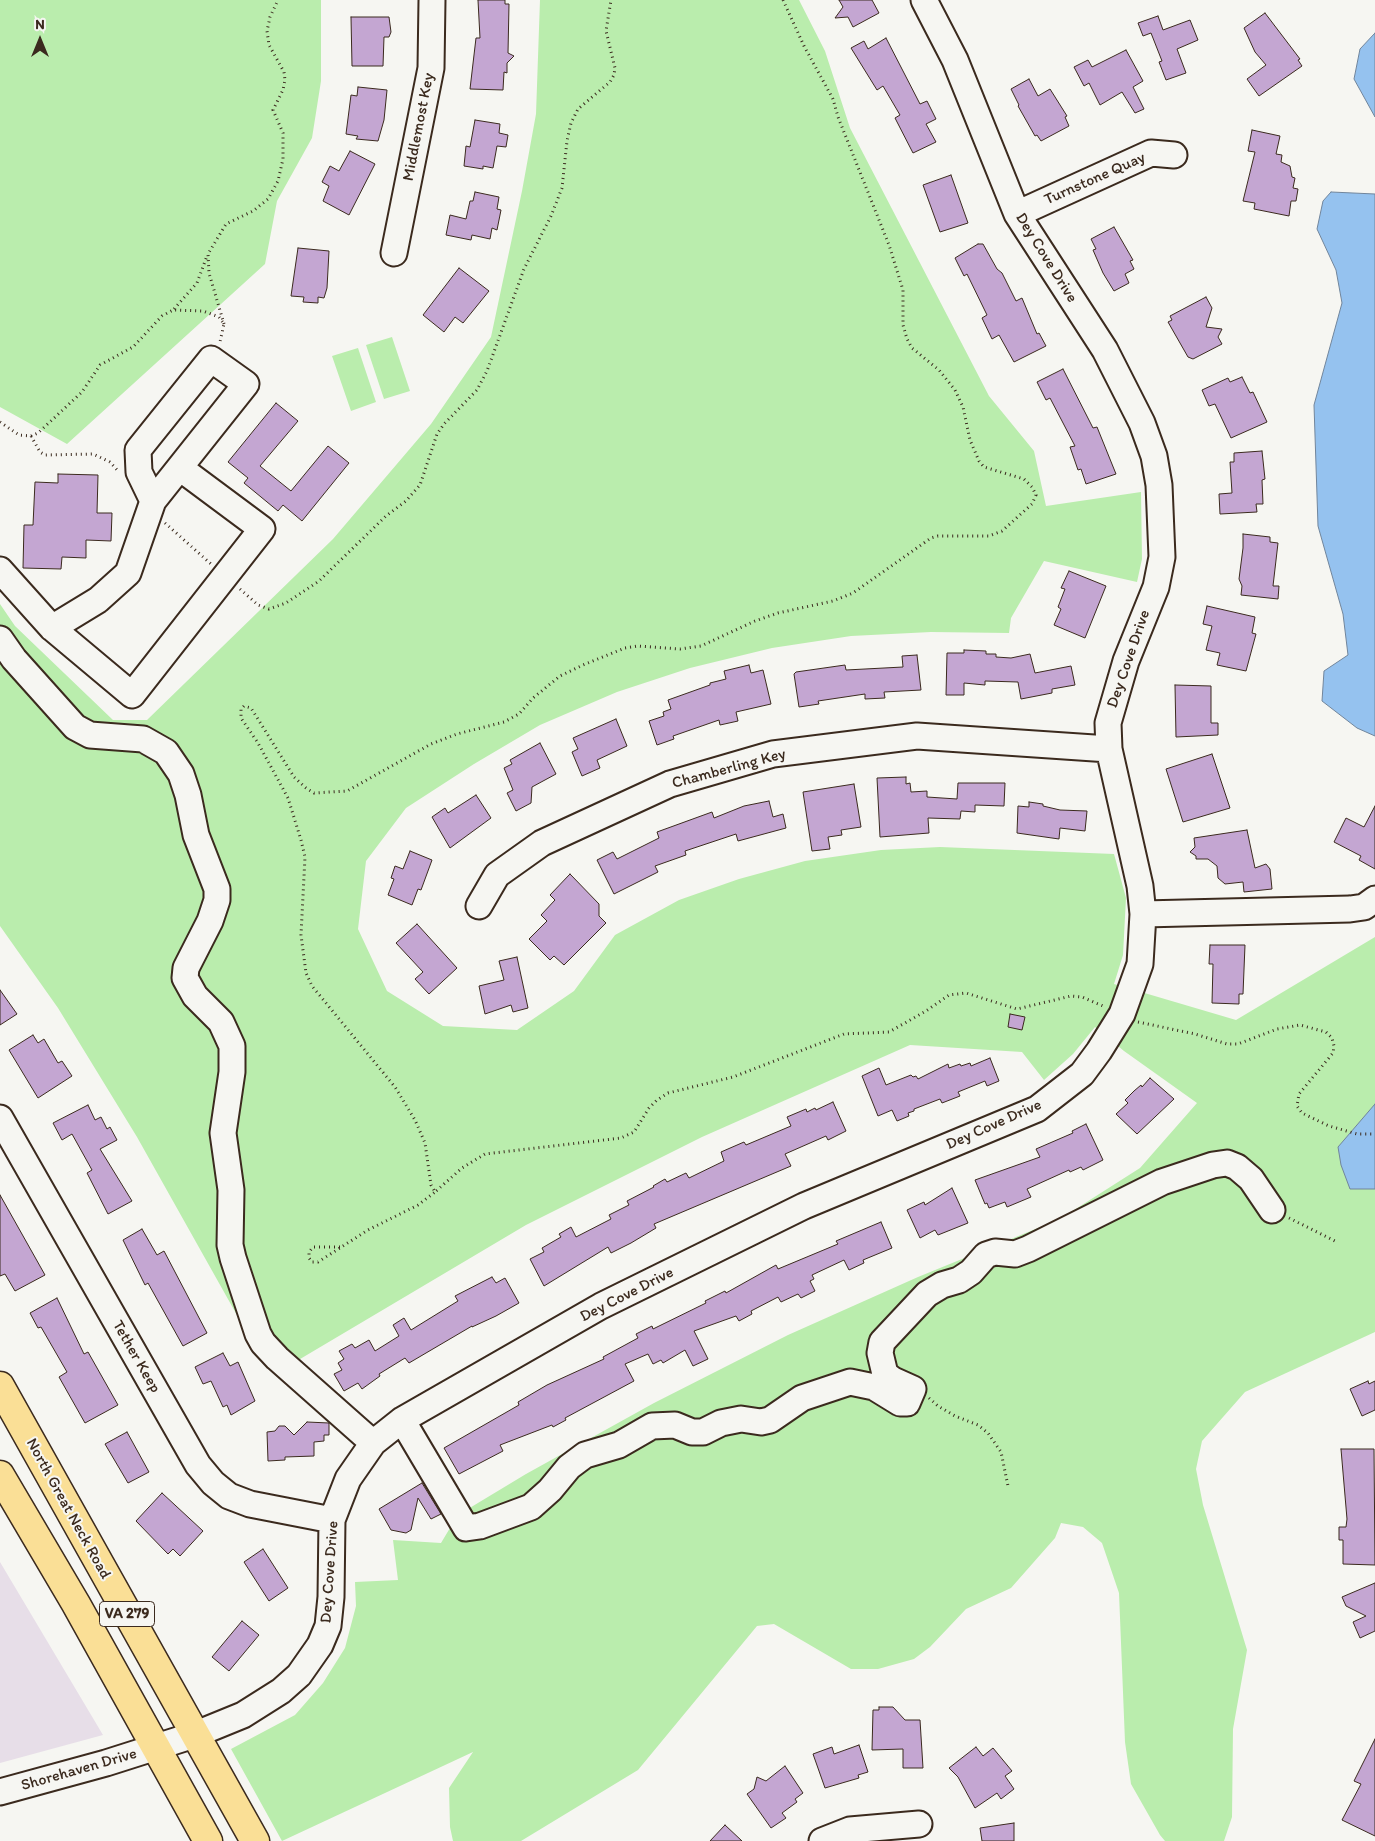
<!DOCTYPE html>
<style>
body{margin:0}
#map{position:relative;width:1375px;height:1841px;overflow:hidden;background:#f6f6f2;font-family:Itim,sans-serif}
canvas{display:block}
.north{position:absolute;left:15px;top:15px;width:50px;height:50px;-webkit-text-stroke:4px #f6f6f2;paint-order:stroke;rotate:0deg;font-size:14px;font-weight:700;line-height:20px;text-align:center;color:#3b2a1e}
.north::after{content:'';display:block;margin:auto;width:18px;height:22px;background:#3b2a1e;clip-path:polygon(50% 0,100% 100%,50% 72%,0 100%)}
</style>
<div id="map">
<canvas width="1375" height="1841"></canvas>
<div class="north">N</div>
</div>
<script>
const ctx = document.querySelector('canvas').getContext('2d');
ctx.lineJoin = 'round';
function fill(path, color) { ctx.fillStyle = color; ctx.fill(path, 'evenodd'); }
const shape = rows => new Path2D(rows.map(r => 'M' + r).join(''));
function stroke(path, color, width, dash) { ctx.strokeStyle = color; ctx.lineWidth = width; ctx.lineCap = dash ? 'butt' : 'round'; ctx.setLineDash(dash || []); ctx.stroke(path); }
function label(font, color, halo, rows, align = 'center') {
  ctx.font = font + ' Itim,sans-serif'; ctx.lineWidth = 4; ctx.setLineDash([]); ctx.textBaseline = 'middle'; ctx.strokeStyle = halo; ctx.fillStyle = color; for (const [text, x, y, turn = 0] of rows) {
    ctx.save(); ctx.translate(x, y); ctx.rotate((+turn || 0) * Math.PI / 180); ctx.textAlign = isNaN(turn) ? turn : align; if (halo) ctx.strokeText(text, 0, 0); ctx.fillText(text, 0, 0); ctx.restore();
  }
}
const built = shape([
 [0,1562,103,1735,0,1763]
]);
const green = shape([
 [0,0,321,0,321,81,312,138,277,201,265,264,67,444,0,407],
 [540,0,799,0,825,51,850,128,989,396,1034,451,1046,506,1141,492,1142,559,1137,582,1044,561,1011,618,1009,633,931,632,851,636,772,648,690,668,617,692,540,725,474,764,406,808,366,861,358,929,387,991,443,1026,517,1030,574,991,615,935,679,900,739,879,805,861,881,850,940,847,1114,854,1126,898,1123,955,1114,984,1236,1020,1375,937,1375,1332,1245,1392,1202,1441,1196,1469,1203,1505,1247,1650,1233,1729,1232,1817,1224,1841,1165,1841,1160,1835,1131,1784,1125,1742,1119,1593,1102,1543,1083,1527,1061,1523,1055,1538,1011,1588,966,1609,930,1647,914,1659,878,1669,851,1669,774,1624,757,1626,638,1770,521,1841,453,1841,450,1827,449,1788,473,1752,282,1841,231,1749,295,1715,323,1683,345,1648,356,1606,355,1582,398,1580,393,1540,441,1543,456,1518,463,1512,526,1474,654,1403,788,1335,918,1277,1060,1219,1140,1168,1197,1103,1124,1051,1095,1027,1073,1054,1044,1080,1022,1052,910,1045,702,1137,526,1225,290,1365,256,1349,137,1137,58,1008,0,926,0,604,15,626,113,720,147,720,333,539,431,424,491,337,522,191,536,114],
 [392,337,410,391,384,399,366,345],
 [358,348,376,402,351,411,332,356]
]);
const water = shape([
 [1375,33,1375,117,1354,79,1360,49,1375,33],
 [1331,192,1375,194,1375,736,1357,728,1322,701,1324,671,1348,655,1343,614,1318,526,1314,405,1342,303,1336,270,1317,229,1323,201,1331,192],
 [1375,1104,1375,1189,1350,1189,1341,1165,1338,1147,1375,1104]
]);
const building = shape([
 [478,0,505,0,505,4,509,4,508,53,514,56,507,63,507,73,504,72,503,90,470,89,476,38,480,38,478,0],
 [839,0,872,0,879,13,853,27,848,17,835,18,843,7,839,0],
 [1265,13,1300,59,1298,60,1302,66,1259,96,1247,79,1266,65,1255,52,1244,28,1265,13],
 [1158,16,1163,30,1190,20,1198,40,1177,49,1186,73,1166,80,1159,62,1162,61,1151,33,1143,36,1138,23,1158,16],
 [351,17,389,17,391,32,389,37,384,37,383,66,352,66,351,17],
 [886,38,920,104,927,101,936,119,926,124,936,142,913,153,895,118,900,115,883,86,877,90,851,48,864,41,868,49,886,38],
 [1126,50,1143,81,1133,87,1144,109,1135,113,1122,92,1100,105,1089,83,1084,86,1074,67,1088,60,1092,67,1126,50],
 [1029,79,1038,96,1050,89,1067,116,1065,117,1069,126,1041,141,1037,135,1035,136,1018,106,1019,105,1011,89,1029,79],
 [358,87,387,90,384,120,378,141,356,139,358,136,346,134,351,95,357,96,358,87],
 [475,120,500,124,499,133,508,135,506,147,497,146,493,168,483,166,483,169,464,166,466,146,470,147,475,120],
 [1252,130,1280,136,1276,154,1282,155,1281,162,1290,166,1292,177,1295,178,1293,188,1298,189,1296,201,1291,201,1289,216,1254,209,1255,203,1243,201,1255,152,1248,151,1252,130],
 [350,151,375,164,349,215,323,201,329,186,322,182,330,166,339,171,350,151],
 [951,175,968,223,940,232,923,185,951,175],
 [475,192,499,197,497,209,501,210,497,230,492,228,490,239,472,235,471,240,446,235,450,215,466,219,470,201,473,201,475,192],
 [1114,227,1133,260,1130,261,1134,269,1125,274,1129,283,1114,291,1103,273,1093,250,1096,249,1091,239,1114,227],
 [978,244,983,244,997,269,1002,273,1016,301,1022,298,1037,334,1039,333,1046,346,1014,362,999,335,992,339,982,318,987,315,967,274,964,276,955,258,978,244],
 [298,248,329,251,327,288,324,298,318,297,318,303,303,302,304,297,291,296,298,248],
 [459,268,489,291,463,323,455,317,444,332,423,315,459,268],
 [1206,297,1212,308,1206,327,1222,329,1218,337,1222,344,1193,359,1188,357,1168,322,1172,320,1170,316,1206,297],
 [1063,369,1093,428,1097,427,1116,474,1086,484,1081,469,1078,470,1070,447,1075,446,1050,398,1046,400,1037,382,1063,369],
 [1242,377,1250,393,1253,392,1267,422,1231,438,1215,404,1209,406,1202,390,1228,378,1230,382,1242,377],
 [276,403,298,421,260,466,291,491,328,446,349,463,302,521,283,505,278,511,244,483,248,478,228,462,276,403],
 [1262,451,1265,479,1262,480,1263,504,1256,504,1257,512,1220,514,1219,494,1232,493,1230,462,1234,462,1234,453,1262,451],
 [58,474,98,475,97,513,112,513,111,541,86,540,86,558,62,557,61,569,23,568,24,525,33,525,35,482,58,483,58,474],
 [1243,534,1270,537,1270,542,1278,543,1273,586,1279,586,1278,599,1241,595,1242,586,1239,579,1243,548,1243,534],
 [1069,571,1106,586,1085,638,1054,625,1061,609,1058,607,1065,589,1061,588,1069,571],
 [1207,606,1255,617,1252,633,1256,634,1246,671,1217,665,1220,653,1206,650,1212,626,1203,624,1207,606],
 [964,650,986,651,986,654,996,654,996,657,1011,658,1030,654,1035,673,1071,666,1075,685,1052,689,1052,693,1021,699,1018,682,985,681,985,685,964,683,964,695,946,695,947,653,964,653,964,650],
 [917,655,921,690,884,692,885,698,865,699,865,694,818,701,819,704,799,707,794,674,796,672,845,665,846,670,903,667,902,656,917,655],
 [749,665,751,673,763,670,771,704,736,712,738,721,720,725,719,720,673,736,674,739,657,745,649,721,664,716,663,712,671,709,668,700,710,685,710,683,726,679,724,671,749,665],
 [1175,685,1211,686,1211,723,1218,723,1218,735,1176,737,1175,685],
 [616,719,627,746,597,760,600,768,582,776,572,752,578,749,573,738,616,719],
 [540,743,556,774,532,787,531,803,516,811,507,793,513,790,504,768,512,764,510,760,540,743],
 [1212,754,1230,808,1183,822,1166,769,1212,754],
 [906,777,906,784,910,783,911,792,927,791,927,797,957,799,958,783,1005,783,1004,806,975,805,975,812,961,811,960,819,928,818,929,833,880,837,877,778,906,777],
 [854,784,861,827,841,830,842,835,828,837,830,849,812,851,803,792,854,784],
 [476,795,491,818,450,848,432,817,445,808,448,813,476,795],
 [769,801,773,817,783,814,786,828,738,841,736,834,685,851,686,855,655,866,658,872,614,894,597,860,613,852,617,859,659,838,657,832,712,812,714,818,744,806,769,801],
 [1029,802,1043,804,1043,806,1060,810,1087,811,1085,831,1060,828,1059,839,1017,833,1018,806,1029,807,1029,802],
 [1375,806,1375,869,1359,860,1361,856,1334,842,1346,818,1364,827,1375,806],
 [1247,830,1255,868,1266,864,1270,869,1272,889,1244,892,1243,882,1225,884,1218,878,1217,866,1208,859,1196,859,1196,856,1190,852,1195,847,1194,838,1247,830],
 [410,851,432,860,421,890,418,889,412,905,388,895,394,879,391,878,395,866,403,869,410,851],
 [570,874,599,904,599,916,606,923,564,965,554,956,550,960,529,939,547,921,541,915,555,900,550,895,570,874],
 [417,924,457,968,429,994,415,979,423,972,396,943,417,924],
 [1210,945,1245,945,1243,994,1239,994,1239,1004,1212,1003,1213,964,1209,964,1210,945],
 [517,957,528,1008,513,1012,511,1005,485,1014,479,986,504,980,499,961,517,957],
 [0,990,17,1014,0,1025,0,990],
 [1010,1014,1025,1017,1022,1030,1008,1027,1010,1014],
 [33,1035,38,1043,44,1039,58,1063,62,1061,72,1076,38,1098,9,1050,33,1035],
 [990,1058,999,1081,987,1086,985,1081,958,1092,960,1096,942,1103,940,1099,914,1109,914,1111,908,1113,909,1116,897,1121,892,1110,878,1116,862,1076,879,1068,886,1085,911,1075,913,1077,916,1076,918,1079,948,1064,949,1068,960,1064,961,1066,970,1063,971,1066,990,1058],
 [1150,1078,1174,1099,1137,1134,1116,1114,1128,1103,1125,1100,1134,1091,1141,1085,1142,1087,1150,1078],
 [833,1102,846,1131,828,1140,826,1136,785,1154,791,1166,654,1224,656,1228,631,1243,611,1253,608,1247,544,1286,530,1259,544,1252,542,1248,561,1237,559,1234,571,1227,576,1237,611,1219,609,1215,629,1205,627,1201,654,1187,653,1186,665,1179,667,1182,686,1173,689,1178,724,1161,721,1152,744,1142,746,1145,791,1126,787,1117,806,1109,807,1112,815,1108,816,1110,833,1102],
 [88,1105,95,1120,101,1117,107,1129,110,1127,117,1140,100,1149,132,1201,108,1214,87,1173,92,1170,72,1134,62,1140,53,1123,88,1105],
 [1086,1124,1103,1160,1083,1170,1081,1167,1070,1172,1069,1170,1027,1189,1031,1197,1007,1207,1005,1202,989,1208,987,1203,985,1204,975,1180,1040,1157,1036,1149,1073,1133,1072,1131,1086,1124],
 [952,1188,968,1223,938,1235,935,1230,920,1238,907,1210,924,1202,925,1205,952,1188],
 [0,1195,45,1275,15,1291,5,1274,0,1276,0,1195],
 [881,1222,892,1248,863,1260,864,1263,849,1270,844,1260,812,1275,814,1279,810,1281,815,1291,801,1298,798,1294,781,1302,778,1297,751,1311,752,1314,739,1321,736,1316,694,1331,708,1359,693,1366,685,1350,663,1363,661,1360,653,1364,648,1354,625,1364,634,1381,565,1418,566,1420,553,1427,552,1425,500,1445,503,1451,459,1474,444,1448,519,1405,518,1402,547,1385,604,1359,603,1357,638,1338,636,1334,652,1326,653,1329,706,1303,705,1301,725,1291,726,1293,776,1265,778,1269,838,1244,836,1241,881,1222],
 [142,1229,157,1255,164,1251,207,1333,183,1346,148,1283,145,1285,123,1240,142,1229],
 [492,1277,496,1283,505,1278,519,1303,496,1316,472,1327,472,1326,409,1363,405,1358,379,1374,380,1376,362,1389,358,1383,344,1391,334,1374,342,1370,338,1363,344,1359,339,1351,352,1344,355,1348,369,1340,375,1351,399,1336,393,1325,404,1318,411,1330,458,1301,455,1296,492,1277],
 [57,1298,84,1354,88,1352,118,1405,85,1423,59,1377,67,1372,41,1327,38,1328,30,1313,57,1298],
 [223,1353,230,1366,238,1362,255,1401,231,1415,227,1405,223,1407,211,1381,203,1384,195,1367,223,1353],
 [1368,1381,1369,1384,1375,1381,1375,1410,1362,1416,1350,1389,1368,1381],
 [307,1422,329,1423,329,1435,324,1435,324,1441,314,1442,314,1456,285,1457,285,1460,268,1461,267,1432,275,1431,279,1426,285,1426,294,1435,307,1422],
 [127,1432,149,1472,128,1483,105,1444,127,1432],
 [1341,1449,1374,1449,1375,1565,1343,1564,1343,1540,1339,1540,1339,1527,1346,1527,1347,1519,1341,1449],
 [422,1483,441,1514,431,1519,418,1498,411,1530,406,1533,391,1530,379,1509,422,1483],
 [162,1493,203,1531,180,1556,173,1549,168,1554,136,1521,162,1493],
 [263,1549,288,1588,269,1601,244,1562,263,1549],
 [1375,1583,1375,1631,1360,1638,1353,1622,1366,1616,1346,1606,1342,1597,1375,1583],
 [242,1621,259,1635,229,1671,212,1657,242,1621],
 [879,1707,893,1707,905,1720,920,1720,923,1768,903,1768,903,1749,872,1750,873,1710,879,1710,879,1707],
 [1375,1739,1375,1836,1342,1820,1361,1784,1354,1781,1375,1739],
 [859,1745,868,1772,858,1775,859,1778,825,1788,813,1754,832,1747,834,1754,859,1745],
 [976,1747,983,1756,993,1748,1012,1771,1005,1776,1014,1789,1001,1799,997,1793,975,1808,958,1777,949,1768,976,1747],
 [785,1766,803,1793,795,1799,797,1802,782,1813,786,1818,771,1828,747,1794,754,1789,757,1777,766,1781,785,1766],
 [1014,1823,1014,1841,982,1841,980,1828,1014,1823],
 [725,1825,742,1841,710,1841,725,1825]
]);
const path = shape([
 [783,0,804,46,833,99,838,117,889,245,903,290,903,325,907,339,912,348,939,370,955,390,963,407,970,440,979,461,984,467,1024,479,1032,487,1036,495,1032,504,1002,531,989,536,938,536,931,538,853,593,833,601,778,613,755,621,701,646,680,649,638,646,625,648,583,665,560,676,533,698,519,714,504,722,457,734,431,744,347,791,314,793,306,788,294,777,251,708,244,706,241,709,241,718,258,743,288,798,301,840,305,857,301,935,306,973,312,986,395,1087,415,1120,425,1143,431,1185,435,1192,462,1168,485,1154,621,1138,634,1132,649,1108,657,1100,668,1093,733,1077,844,1034,889,1032,926,1011,949,995,966,993,1017,1009,1071,996,1082,997,1103,1006],
 [174,309,197,283,207,256],
 [224,324,209,273,208,254,226,224,253,211,268,199,278,181,283,159,283,133,273,110,283,90,285,80,284,72,269,45,267,31,270,17,278,0],
 [0,422,19,435,31,436,38,433,82,392,100,365,133,347,162,316,173,310,203,311,219,317,224,324,220,342],
 [31,436,40,452,45,455,93,454,110,462,119,472],
 [165,523,211,564],
 [240,589,258,605,269,609,286,603,319,581,386,516,406,501,420,485,437,434,444,424,477,390,487,371,524,269,551,216,562,188,567,141,571,123,578,109,610,82,614,75,615,68,606,31,611,0],
 [1138,1022,1195,1034,1227,1044,1238,1044,1277,1029,1300,1025,1326,1032,1332,1038,1334,1046,1333,1053,1299,1094,1297,1106,1302,1113,1329,1126,1357,1134,1375,1134],
 [1289,1218,1337,1242],
 [340,1247,313,1247,309,1252,309,1258,312,1262,318,1262,368,1230,418,1205,435,1192],
 [929,1398,938,1406,955,1416,978,1425,988,1433,1001,1452,1008,1486]
]);
const minor = shape([
 [1017,214,1151,153,1174,155],
 [394,253,431,68,432,0],
 [0,570,52,628,132,695,262,529,180,468],
 [52,628,98,600,128,573,153,501,246,384,211,359,138,450,139,472,153,501],
 [0,639,14,659,75,727,90,735,143,739,166,752,181,774,188,795,196,835,217,889,217,900,210,921,186,968,185,978,195,996,221,1022,232,1046,232,1072,223,1133,231,1190,230,1245,233,1258,258,1334,263,1343,277,1358,373,1443],
 [479,906,497,875,542,843,670,784,773,754,917,736,1109,749],
 [1143,914,1350,909,1364,907,1375,899],
 [0,1118,198,1465,213,1483,229,1496,250,1504,332,1520],
 [402,1420,466,1528,480,1526,531,1507,550,1490,569,1467,585,1455,619,1445,652,1426,675,1425,692,1432,703,1432,721,1423,741,1419,761,1422,770,1420,802,1398,850,1382,874,1387,900,1403,907,1403,913,1389,893,1380,885,1374,880,1353,882,1342,927,1294,942,1285,959,1280,971,1272,986,1255,995,1252,1015,1254,1028,1249,1162,1182,1213,1165,1227,1163,1237,1167,1251,1179,1272,1210],
 [0,1792,106,1763,194,1735,243,1715,281,1691,299,1675,320,1645,328,1626,331,1597,332,1520,348,1479,373,1443,402,1420,601,1306,804,1206,1037,1109,1082,1074,1099,1051,1122,1014,1140,964,1143,914,1140,886,1109,749,1108,723,1126,661,1156,587,1162,557,1159,485,1154,456,1142,423,1105,350,1017,214,955,60,924,0],
 [822,1841,850,1830,919,1824]
]);
const major = shape([
 [0,1386,255,1841],
 [0,1475,76,1604,208,1841]
]);
const shields = [
 [127,1614,55]
];
const shieldNames = [
 ["VA 279",127,1614]
];
const streetNames = [
 ["Middlemost Key",419,127,-79],
 ["Turnstone Quay",1095,179,-24],
 ["Dey Cove Drive",1046,258,58],
 ["Dey Cove Drive",1129,659,-71],
 ["Chamberling Key",729,769,-15],
 ["Dey Cove Drive",994,1125,-24],
 ["Dey Cove Drive",627,1295,-27],
 ["Tether Keep",136,1357,60],
 ["North Great Neck Road",68,1509,61],
 ["Dey Cove Drive",330,1572,-86],
 ["Shorehaven Drive",79,1770,-16]
];
fill(built, '#e7dee8');
fill(green, '#baedad');
fill(water, '#95c2ef');
stroke(water, '#71859b', 1);
fill(building, '#c4a6d2');
stroke(building, '#3b2a1e', 1);
stroke(minor, '#3b2a1e', 29);
stroke(major, '#3b2a1e', 31);
stroke(path, '#3b2a1e', 3, [1, 4]);
stroke(minor, '#f6f6f2', 25);
stroke(major, '#fadf96', 28);
for (const [x, y, w] of shields) { const box = new Path2D(); box.roundRect(x - w / 2, y - 12.5, w, 25, 4); ctx.fillStyle = '#f6f6f2'; ctx.fill(box); stroke(box, '#3b2a1e', 1); }
label('bold 15px', '#3b2a1e', null, shieldNames);
label('16px', '#3b2a1e', '#f6f6f2', streetNames);
</script>
